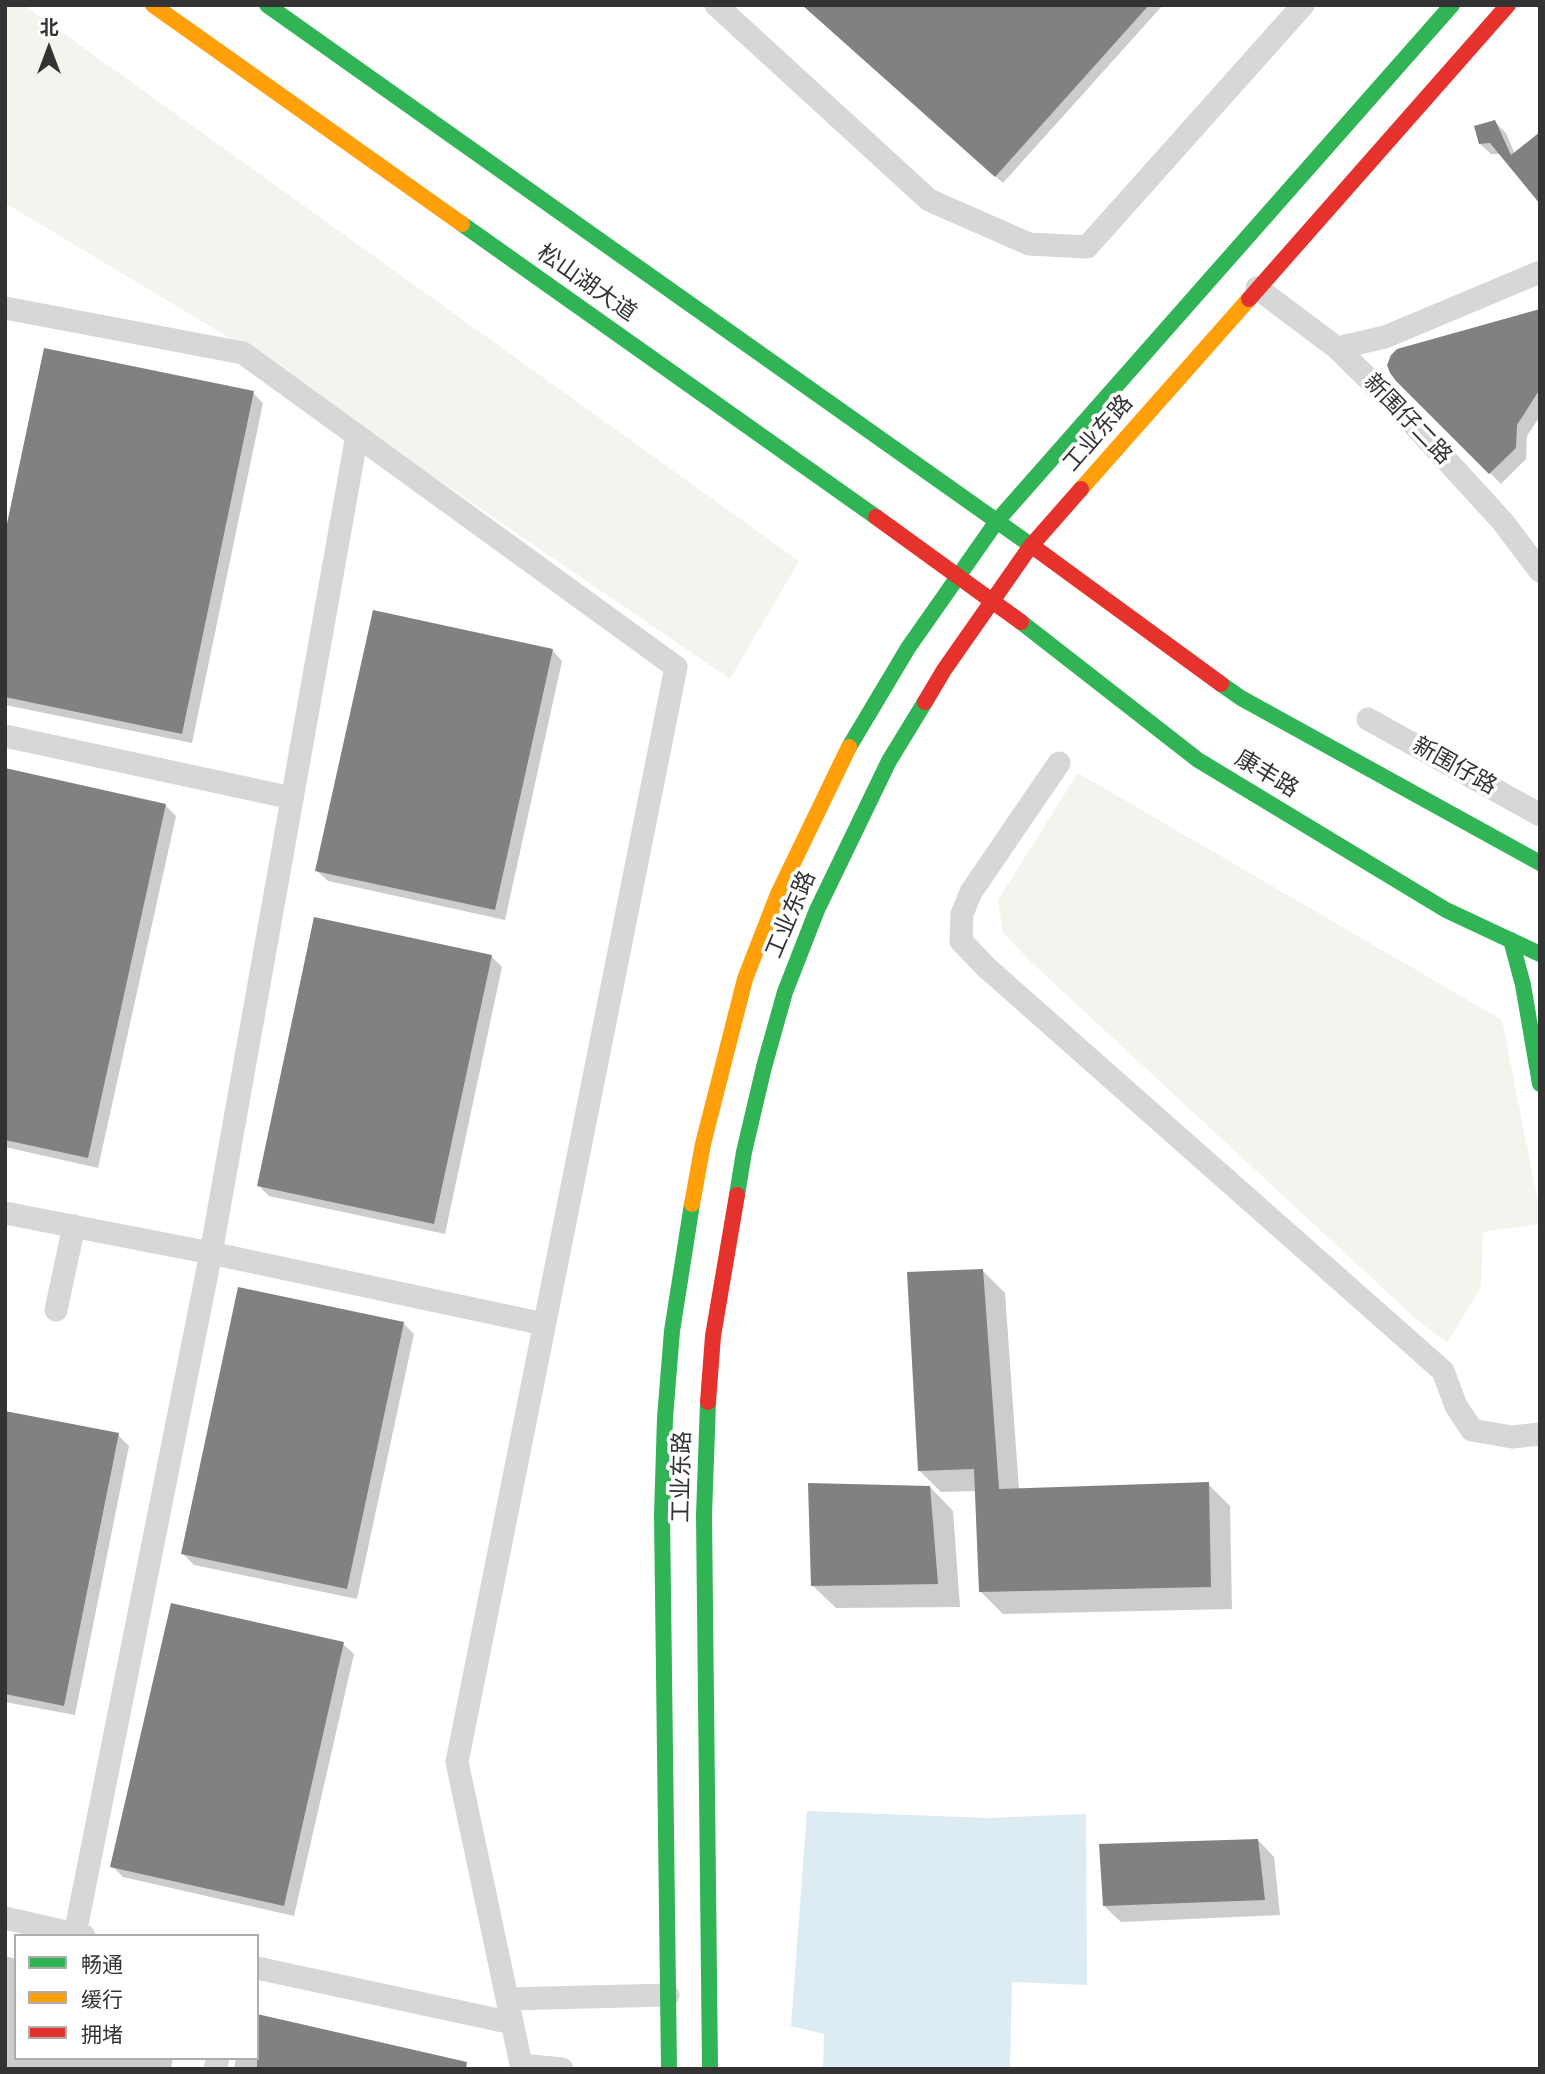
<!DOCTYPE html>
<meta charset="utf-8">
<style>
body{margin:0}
#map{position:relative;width:1545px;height:2074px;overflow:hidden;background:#fff;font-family:"Roboto Condensed","Noto Sans SC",sans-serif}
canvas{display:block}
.frame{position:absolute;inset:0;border:7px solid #333;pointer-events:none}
.legend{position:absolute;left:14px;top:1934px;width:245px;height:126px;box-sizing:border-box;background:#fff;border:2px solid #adadad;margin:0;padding:9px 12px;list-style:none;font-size:21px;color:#333}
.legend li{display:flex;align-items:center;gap:14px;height:35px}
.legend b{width:35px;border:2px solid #adadad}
.north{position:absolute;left:14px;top:14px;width:70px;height:70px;-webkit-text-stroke:5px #fff;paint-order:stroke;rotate:0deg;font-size:19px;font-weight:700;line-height:28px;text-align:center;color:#333}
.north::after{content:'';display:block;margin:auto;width:24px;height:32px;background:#333;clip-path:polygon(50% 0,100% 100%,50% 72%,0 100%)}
</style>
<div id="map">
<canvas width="1545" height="2074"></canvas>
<div class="frame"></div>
<ul class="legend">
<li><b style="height:9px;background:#30b455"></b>畅通</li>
<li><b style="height:9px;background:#ff9f0a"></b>缓行</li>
<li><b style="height:9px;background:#e5322d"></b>拥堵</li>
</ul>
<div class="north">北</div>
</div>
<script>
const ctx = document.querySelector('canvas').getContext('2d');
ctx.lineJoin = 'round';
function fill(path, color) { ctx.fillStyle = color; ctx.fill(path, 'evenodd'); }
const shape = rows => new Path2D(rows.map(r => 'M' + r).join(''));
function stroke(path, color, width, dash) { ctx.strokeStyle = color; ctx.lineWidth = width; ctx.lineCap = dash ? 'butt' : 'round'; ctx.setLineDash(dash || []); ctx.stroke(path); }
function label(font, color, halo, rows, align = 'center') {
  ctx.font = font + ' "Roboto Condensed","Noto Sans SC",sans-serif'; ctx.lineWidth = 7; ctx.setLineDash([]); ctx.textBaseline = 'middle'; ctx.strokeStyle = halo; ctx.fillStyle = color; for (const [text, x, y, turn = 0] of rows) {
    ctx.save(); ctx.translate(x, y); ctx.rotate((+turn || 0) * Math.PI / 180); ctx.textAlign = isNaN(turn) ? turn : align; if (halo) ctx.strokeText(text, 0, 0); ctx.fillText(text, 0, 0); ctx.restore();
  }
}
const green = shape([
 [5,5,24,5,799,561,730,679,241,345,5,203],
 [1078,773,1502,1020,1540,1211,1540,1224,1483,1232,1481,1287,1447,1343,1415,1318,1031,962,1003,933,998,900]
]);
const water = shape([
 [807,1811,988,1818,1086,1814,1087,1985,1012,1982,1010,2069,823,2069,824,2034,791,2026]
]);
const shadow = shape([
 [803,5,1163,5,1003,183],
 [1495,122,1506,133,1515,154,1540,132,1540,200,1500,154,1491,154,1480,144],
 [1540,311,1540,416,1527,436,1526,459,1501,484,1391,372],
 [253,393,263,403,192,743,5,705,5,542],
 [552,650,562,661,505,920,328,881,317,871],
 [5,770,166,806,176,816,98,1168,5,1147],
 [491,956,502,967,445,1234,269,1196,259,1186],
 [983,1271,1005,1293,1019,1490,1208,1484,1230,1506,1232,1609,1003,1614,981,1592,976,1491,941,1492,919,1470],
 [403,1323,414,1334,357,1599,194,1565,183,1554],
 [5,1413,118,1435,129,1446,75,1715,5,1702],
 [930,1487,953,1511,960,1607,836,1608,812,1585],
 [343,1644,354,1654,294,1916,123,1877,112,1866],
 [1258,1840,1274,1857,1280,1915,1121,1922,1104,1906],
 [5,1956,16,1959,16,2058,173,2058,171,2069,5,2069],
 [236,2058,257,2058,461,2069,234,2069]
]);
const building = shape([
 [802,5,1149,5,995,177],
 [1495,120,1511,155,1540,132,1540,204,1490,143,1479,144,1474,126],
 [1540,309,1540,389,1517,425,1516,448,1489,474,1396,381,1390,373,1387,365,1391,355,1397,349],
 [44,348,254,391,182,734,5,697,5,533],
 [373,610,553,649,495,910,315,871],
 [5,768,166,804,88,1158,5,1140],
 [314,917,492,955,434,1224,257,1186],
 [983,1269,999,1489,1209,1482,1211,1587,979,1592,974,1469,918,1471,907,1272],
 [238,1287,404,1322,347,1589,181,1554],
 [5,1411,119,1433,64,1706,5,1694],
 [808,1483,930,1486,938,1584,811,1586],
 [171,1603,344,1642,284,1906,110,1867],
 [1258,1839,1265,1900,1103,1906,1099,1844],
 [257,2014,467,2062,466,2069,257,2069]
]);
const street = shape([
 [716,5,929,200,1029,244,1087,247,1303,5],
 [1257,288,1337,348,1407,417,1503,522,1540,571],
 [5,308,243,353,676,667,457,1762,522,2069],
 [1337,348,1385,337,1540,272],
 [357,435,211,1253,544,1324],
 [1368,719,1540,815],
 [5,736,292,798],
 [1059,763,971,892,962,914,961,941,987,968,1443,1371,1456,1406,1472,1430,1512,1437,1540,1434],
 [5,1213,211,1253,75,1934,84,1936],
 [56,1310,74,1226],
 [5,1918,75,1934],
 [257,1968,512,2023],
 [507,1999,668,1995],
 [521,2065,562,2069],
 [215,2069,218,2058]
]);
const fast = shape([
 [267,5,1039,551],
 [462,224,876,517],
 [1021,622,1198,760,1446,910,1540,954],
 [1221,684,1241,698,1540,863],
 [849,747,908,648,997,521,1452,5],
 [1511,940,1523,985,1540,1084],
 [737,1195,744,1152,764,1067,785,992,817,910,889,761,925,702],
 [708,1402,704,1515,710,2069],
 [669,2069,662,1515,665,1418,672,1331,692,1204]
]);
const slow = shape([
 [153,5,462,224],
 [1081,489,1249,299],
 [692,1204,703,1144,745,979,778,894,849,747]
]);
const jam = shape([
 [1249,299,1508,5],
 [876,517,1021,622],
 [1039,551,1221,684],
 [925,702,944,670,1030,547,1081,489],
 [708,1402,713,1336,737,1195]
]);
const streetNames = [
 ["松山湖大道",586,284,35],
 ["新围仔二路",1407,420,46],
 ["工业东路",1099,434,-49],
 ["新围仔路",1454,767,29],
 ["康丰路",1266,775,31],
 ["工业东路",792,915,-67],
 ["工业东路",683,1477,-89]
];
fill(green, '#f1f5ed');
fill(water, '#ddebf3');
fill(shadow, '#0003');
fill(building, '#818181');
stroke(street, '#d7d7d7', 23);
stroke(fast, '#30b455', 16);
stroke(slow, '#ff9f0a', 16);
stroke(jam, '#e5322d', 16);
label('23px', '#333', '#fff', streetNames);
</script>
